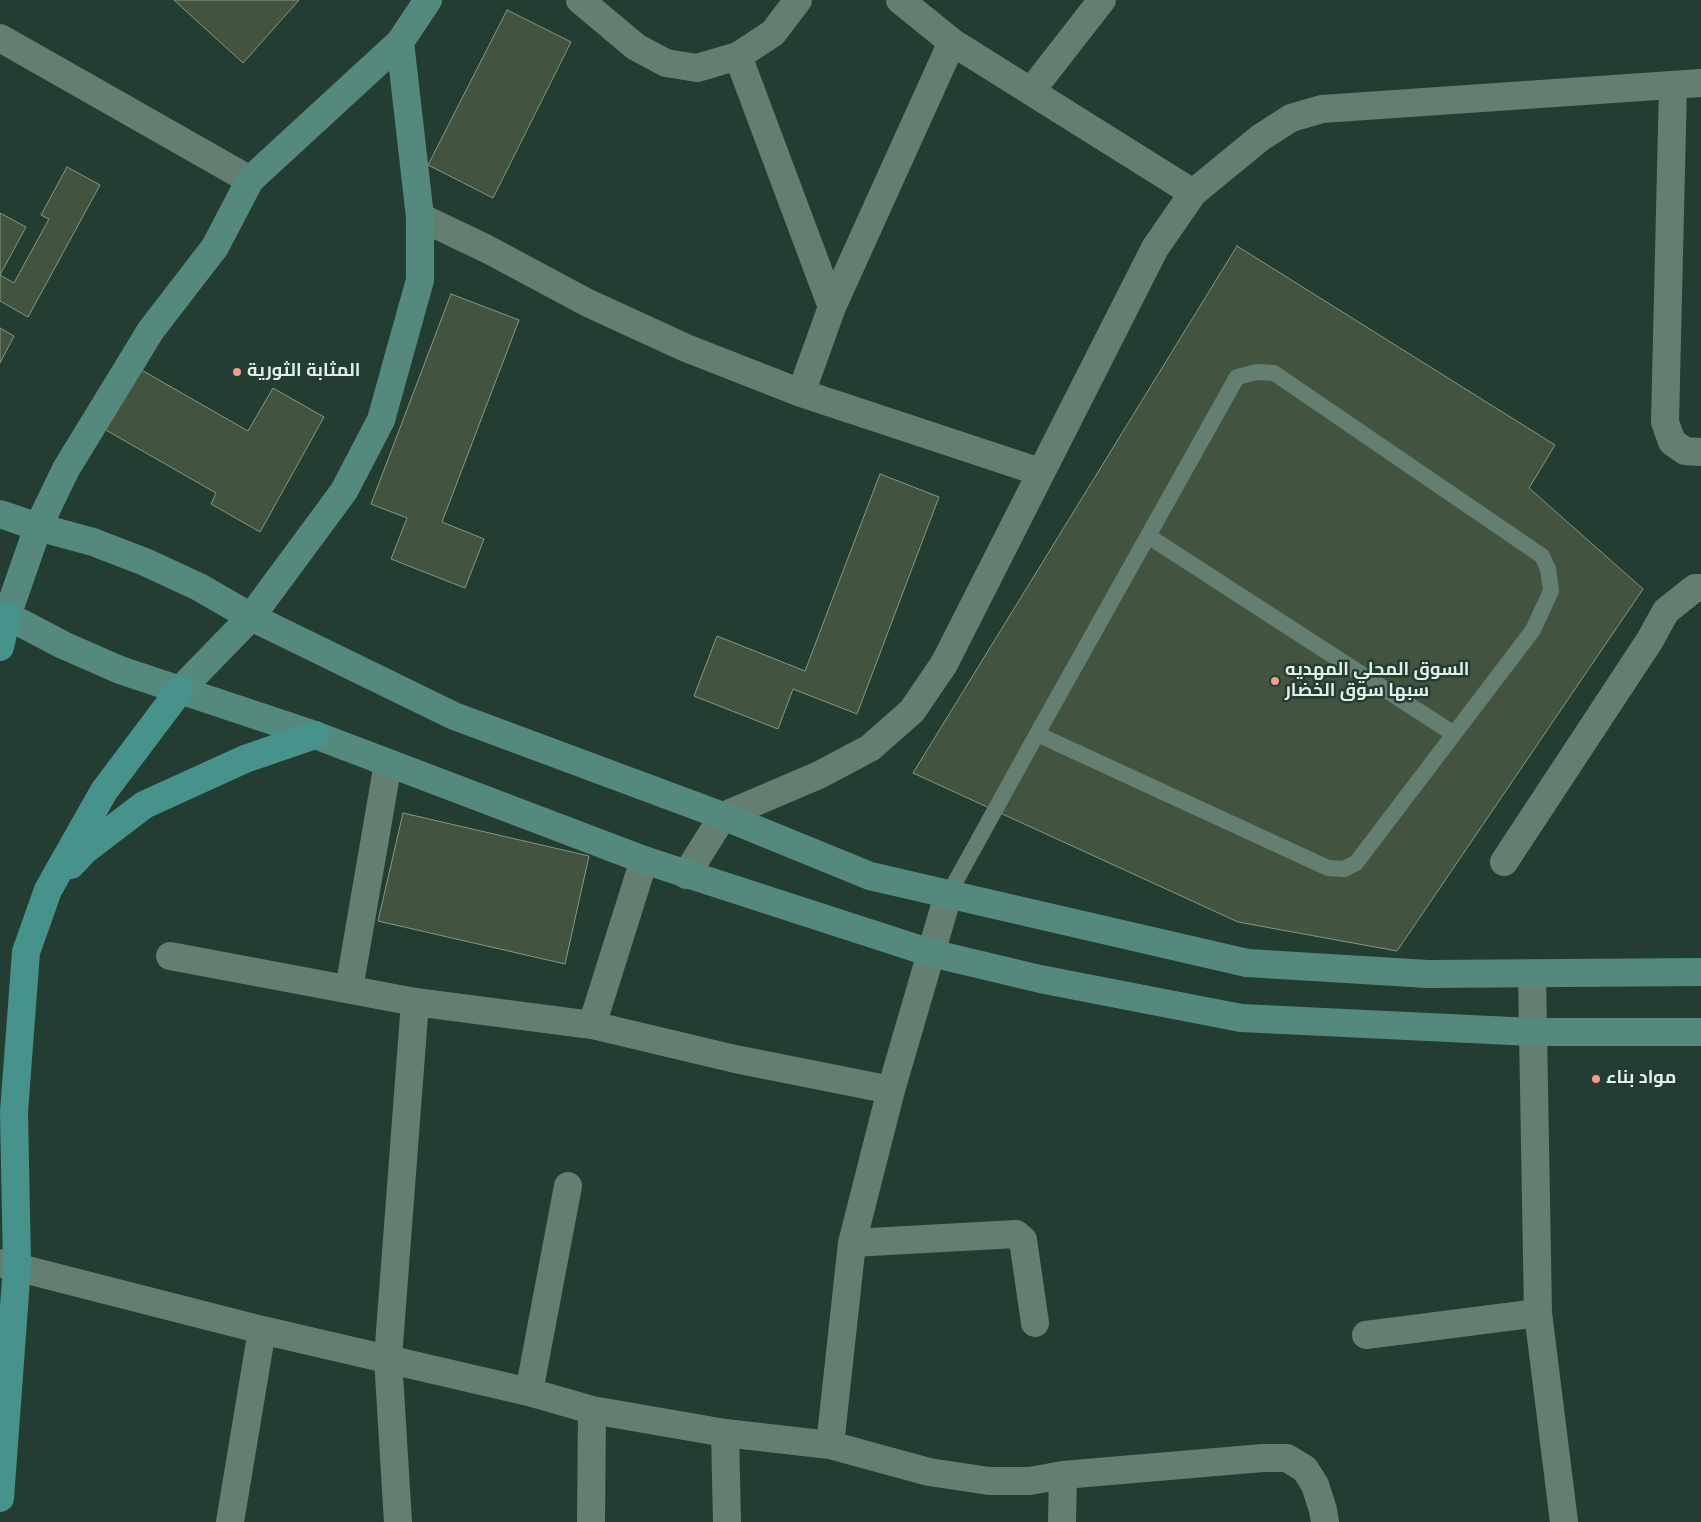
<!DOCTYPE html>
<meta charset="utf-8">
<style>
body{margin:0}
canvas{display:block;background:#243d32}
</style>
<canvas width="1701" height="1522"></canvas>
<script>
const ctx = document.querySelector('canvas').getContext('2d');
ctx.lineJoin = 'round';
function fill(path, color) { ctx.fillStyle = color; ctx.fill(path, 'evenodd'); }
const shape = rows => new Path2D(rows.map(r => 'M' + r).join(''));
function stroke(path, color, width, dash) { ctx.strokeStyle = color; ctx.lineWidth = width; ctx.lineCap = dash ? 'butt' : 'round'; ctx.setLineDash(dash || []); ctx.stroke(path); }
function label(font, color, halo, rows, align = 'center') {
  ctx.font = font + ' Overpass,Cairo,sans-serif'; ctx.lineWidth = 5; ctx.setLineDash([]); ctx.textBaseline = 'middle'; ctx.strokeStyle = halo; ctx.fillStyle = color; for (const [text, x, y, turn = 0] of rows) {
    ctx.save(); ctx.translate(x, y); ctx.rotate((+turn || 0) * Math.PI / 180); ctx.textAlign = isNaN(turn) ? turn : align; if (halo) ctx.strokeText(text, 0, 0); ctx.fillText(text, 0, 0); ctx.restore();
  }
}
const building = shape([
 [174,0,299,0,243,63,174,0],
 [507,10,571,42,493,198,428,165,507,10],
 [67,167,100,185,28,317,0,301,0,213,26,227,0,275,14,283,49,219,41,215,67,167],
 [1237,246,1555,445,1529,488,1643,589,1397,951,1238,922,913,773,1237,246],
 [451,294,519,320,442,522,484,539,465,588,391,559,407,518,371,504,451,294],
 [0,328,14,336,0,363,0,328],
 [131,364,248,431,273,388,324,417,260,532,211,504,216,493,97,425,131,364],
 [880,474,939,497,857,714,793,689,778,729,694,696,717,636,805,671,880,474],
 [403,813,589,856,565,964,378,921,403,813]
]);
const lane = shape([
 [1148,536,1454,734],
 [948,895,1037,734,1237,377,1257,372,1274,373,1542,556,1548,569,1551,591,1533,630,1356,863,1344,869,1328,868,1037,734]
]);
const street = shape([
 [580,0,636,47,666,63,697,68,738,56,773,33,798,0],
 [900,0,952,42,1193,193],
 [0,38,250,180],
 [738,56,832,307],
 [1673,85,1665,422,1672,442,1685,451,1701,452],
 [1031,91,1102,0],
 [420,217,487,249,588,303,686,348,801,393,832,307,952,42],
 [801,393,1040,472],
 [1504,862,1650,640,1666,611,1695,588,1701,588],
 [686,875,723,816,819,775,870,748,912,711,944,664,1155,248,1193,193,1260,138,1291,118,1322,109,1701,83],
 [170,956,415,1002,592,1025,735,1059,891,1090],
 [1532,974,1538,1313,1564,1522],
 [349,989,388,763],
 [592,1025,644,860],
 [852,1243,1016,1234,1023,1240,1035,1323],
 [0,1263,262,1330,529,1392,592,1410,725,1433,830,1445,929,1472,989,1481,1030,1481,1063,1475,1263,1458,1287,1458,1305,1469,1315,1485,1323,1510,1325,1522],
 [1366,1335,1538,1313],
 [529,1392,568,1186],
 [725,1433,727,1522],
 [830,1445,852,1243,891,1090,948,895],
 [230,1522,262,1330],
 [398,1522,388,1358,415,1002],
 [591,1522,592,1410],
 [1062,1522,1063,1475]
]);
const secondary = shape([
 [0,514,38,527,93,542,145,562,199,587,251,617,454,716,723,816,870,876,1247,963,1428,974,1701,972],
 [0,612,63,645,120,670,315,735,644,860,931,953,1040,979,1241,1018,1532,1032,1701,1032],
 [7,616,38,527,66,469,151,330,215,247,250,180,400,42,428,0],
 [180,690,251,617,344,491,381,420,420,280,420,217,400,42]
]);
const primary = shape([
 [0,647,7,616],
 [71,865,85,850,144,805,245,759,315,735],
 [0,1498,17,1266,14,1112,26,952,48,890,104,791,180,690]
]);
const markers = [
 [237,372,5,"#f49d8c"],
 [1275,681,5,"#f49d8c"],
 [1596,1079,5,"#f49d8c"]
];
const poiNames = [
 ["المثابة الثورية",247,372],
 ["السوق المحلي المهديه",1285,671],
 ["سبها سوق الخضار",1285,692],
 ["مواد بناء",1606,1079]
];
fill(building, '#44533f');
stroke(building, '#869680', 1);
stroke(lane, '#647f72', 16);
stroke(street, '#647f72', 28);
stroke(secondary, '#55897e', 28);
stroke(primary, '#47938b', 28);
for (const [x, y, r, color] of markers) { const dot = new Path2D(); dot.arc(x, y, r, 0, 2 * Math.PI); ctx.fillStyle = color; ctx.fill(dot); stroke(dot, '#243d32', 2); }
label('bold 18px', '#e1efe8', '#243d32', poiNames, 'left');
</script>
